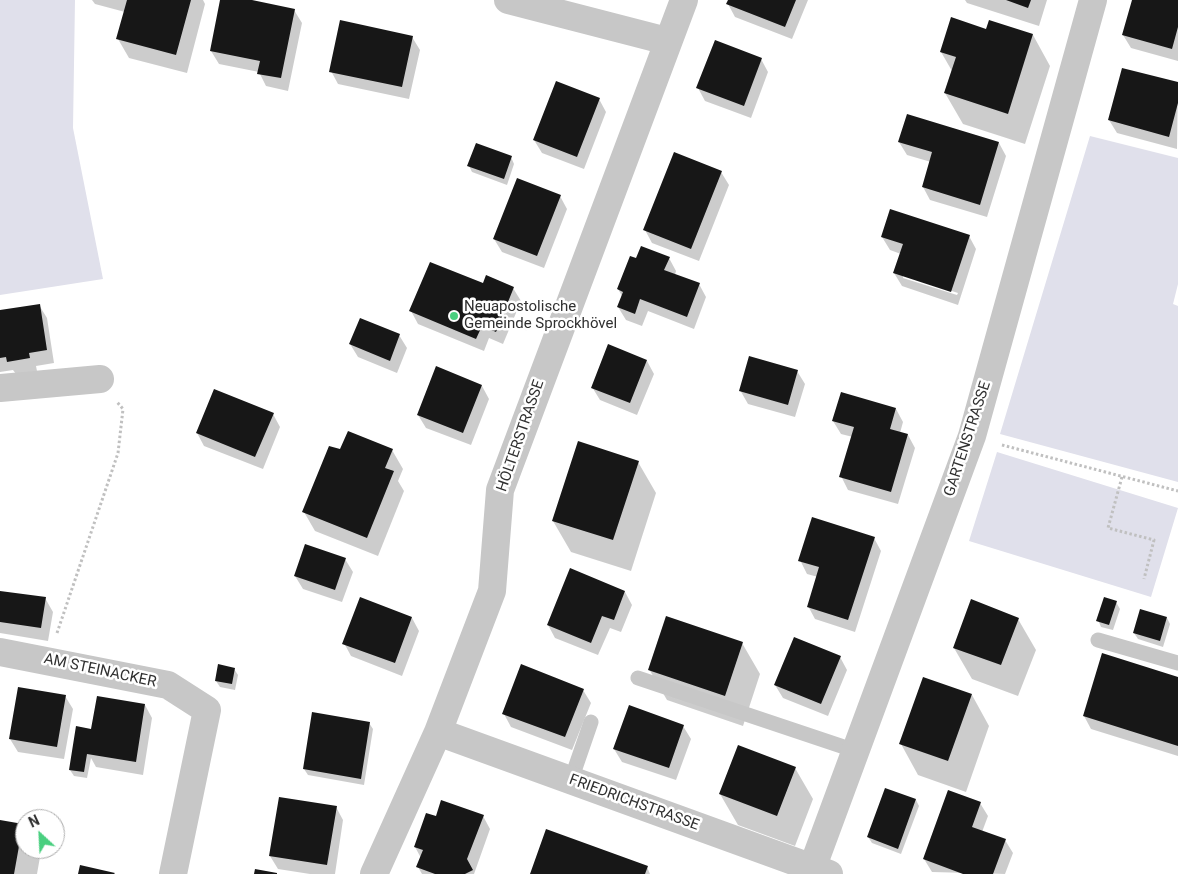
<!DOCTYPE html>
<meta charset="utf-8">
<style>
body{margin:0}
#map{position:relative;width:1178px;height:874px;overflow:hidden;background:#fff;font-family:Roboto,sans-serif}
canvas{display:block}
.north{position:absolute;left:15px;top:809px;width:50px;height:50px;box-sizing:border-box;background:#fff;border:1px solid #acacac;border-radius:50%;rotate:335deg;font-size:14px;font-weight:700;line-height:20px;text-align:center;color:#303030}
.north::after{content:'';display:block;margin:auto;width:18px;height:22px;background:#49cf7f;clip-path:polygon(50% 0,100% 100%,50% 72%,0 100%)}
</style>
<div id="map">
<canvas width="1178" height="874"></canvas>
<div class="north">N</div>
</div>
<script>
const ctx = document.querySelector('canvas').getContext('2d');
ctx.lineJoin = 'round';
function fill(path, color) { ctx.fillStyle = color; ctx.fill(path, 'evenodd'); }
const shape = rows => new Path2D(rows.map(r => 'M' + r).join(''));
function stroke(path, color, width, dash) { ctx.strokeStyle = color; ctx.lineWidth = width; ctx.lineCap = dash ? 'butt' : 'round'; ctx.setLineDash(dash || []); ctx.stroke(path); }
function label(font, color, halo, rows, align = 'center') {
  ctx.font = font + ' Roboto,sans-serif'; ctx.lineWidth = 5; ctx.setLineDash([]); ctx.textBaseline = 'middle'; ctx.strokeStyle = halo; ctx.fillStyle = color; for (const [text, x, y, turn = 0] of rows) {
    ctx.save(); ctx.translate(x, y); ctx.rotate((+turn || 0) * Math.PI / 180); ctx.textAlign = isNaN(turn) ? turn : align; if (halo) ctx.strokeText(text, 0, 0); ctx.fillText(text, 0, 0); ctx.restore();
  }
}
const green = shape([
 [0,0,75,0,73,128,103,279,0,295],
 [1090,136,1178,158,1178,284,1173,304,1178,306,1178,482,1000,434],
 [997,452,1178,508,1151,597,969,541]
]);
const shadow = shape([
 [92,0,203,0,205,4,187,73,129,58,118,39,125,12,95,4],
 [222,0,246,0,294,10,302,23,288,91,266,86,259,72,219,64,211,51],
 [729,0,808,0,792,39,735,17,728,4],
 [965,0,1047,0,1039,26,967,3],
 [1133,0,1178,0,1178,61,1131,48,1123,35],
 [987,31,1033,35,1050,66,1025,144,963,124,945,93,952,71,941,52],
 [412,37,420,50,409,99,338,84,331,71],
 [761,59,768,72,751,118,705,101,698,88],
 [1178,83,1177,149,1117,133,1109,120],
 [599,99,606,112,584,169,542,153,534,140],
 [899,142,999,143,1006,156,987,217,930,200,923,187,931,162,907,155],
 [511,157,514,164,507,185,472,172,469,166],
 [721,172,729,185,699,261,652,243,645,230],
 [560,196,567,209,544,268,502,252,494,239],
 [969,236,976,249,958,305,902,286,894,273,901,254,890,250,882,237],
 [903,275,958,293,957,295,903,278],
 [669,258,676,271,675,275,699,284,706,297,694,329,648,311,642,326,626,320,618,307,622,296,618,289,637,260],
 [513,288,521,301,503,344,489,338,484,351,418,324,411,311],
 [39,305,47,318,54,363,36,366,37,371,16,374,13,370,0,372,0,311],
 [399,335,407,348,397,373,358,357,350,344],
 [647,361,654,374,637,415,600,400,592,387],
 [797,371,805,384,795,417,748,404,740,390],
 [482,386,489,399,471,445,426,428,418,415],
 [896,409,903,422,900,433,908,435,915,448,898,504,848,490,841,476,853,437,841,434,833,421],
 [273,414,280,427,263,469,204,446,197,433],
 [392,450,403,469,398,481,404,491,378,556,315,531,304,512,340,451],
 [638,462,656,493,631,571,571,552,553,521],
 [874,538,881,551,855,632,815,619,808,606,818,577,807,574,800,560],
 [345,559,353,572,342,602,303,589,295,576],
 [0,592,45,598,53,612,48,641,0,633],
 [625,592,632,605,621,632,610,628,598,655,555,638,548,625],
 [1116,602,1120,609,1113,630,1101,627,1098,620],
 [412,618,419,631,402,676,351,656,344,643],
 [1167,618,1170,624,1163,647,1138,639,1134,633],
 [1018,619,1036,650,1018,696,972,679,954,648],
 [742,643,760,674,743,726,667,700,649,669],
 [840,657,847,670,828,716,783,698,775,685],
 [234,669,238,675,235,690,220,687,216,681],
 [1178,678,1178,756,1091,729,1084,716],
 [583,690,591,703,572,750,511,727,504,714],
 [972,695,989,726,966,792,918,775,901,744],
 [65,696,73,709,64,759,18,752,10,739],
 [145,705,152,718,143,775,96,767,91,758,87,778,74,776,70,770,92,730],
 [369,723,373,729,364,785,308,775,304,769],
 [683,726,691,739,676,780,622,762,614,749],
 [795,768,813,799,795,846,738,825,720,794],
 [886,789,916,800,919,806,901,854,872,843,868,837],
 [980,803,988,816,982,832,1005,840,1013,853,1005,874,932,872,924,859],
 [336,807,343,820,335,874,310,874,278,869,270,856],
 [483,816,490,829,474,874,422,874,418,867,421,858,415,847],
 [0,821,22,826,25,830,25,849,36,849,40,857,37,874,0,874],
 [647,867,650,874,531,874]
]);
const building = shape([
 [127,0,191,0,176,55,116,39],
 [220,0,252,0,295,9,281,78,257,74,260,61,210,51],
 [728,0,796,0,785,27,726,4],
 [1006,0,1031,0,1028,8],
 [1132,0,1178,0,1178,27,1172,49,1122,35],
 [951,17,986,29,989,20,1033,34,1008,114,944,93,956,57,940,52],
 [340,20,413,36,402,87,329,72],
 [715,40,762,58,744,106,696,88],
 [1122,68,1178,82,1178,103,1169,137,1108,120],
 [556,81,600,98,577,157,533,140],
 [907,114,999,142,980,205,922,187,932,152,898,142],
 [476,143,512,156,504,179,467,166],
 [674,152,722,171,691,249,643,230],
 [517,178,561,195,537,256,493,239],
 [890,209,970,235,951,292,893,273,903,244,881,237],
 [641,246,670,257,664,270,700,283,687,317,640,299,635,314,617,307,623,292,617,289,630,256,636,258],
 [430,262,483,283,486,275,514,287,496,332,482,326,476,339,409,311],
 [40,304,47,350,29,353,30,358,7,362,6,357,0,358,0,310],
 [360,318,400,334,390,361,349,344],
 [608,344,647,360,630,403,591,388],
 [749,356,798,370,788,405,739,391],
 [436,366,482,385,463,433,417,415],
 [214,389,274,413,255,457,196,433],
 [841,392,896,408,890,429,908,434,891,492,839,477,854,427,832,421],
 [348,431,393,449,385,468,394,471,367,538,302,512,329,446,340,449],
 [578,441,639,461,613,540,552,521],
 [812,517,875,537,848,620,807,607,819,567,798,561],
 [305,544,346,558,335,590,294,576],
 [570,568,625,591,614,620,602,616,591,643,547,625],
 [0,591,46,597,41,628,0,622],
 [360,597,412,617,395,663,342,644],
 [1104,597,1117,601,1109,625,1096,621],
 [971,599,1019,618,1001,665,953,648],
 [1140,609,1167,617,1160,641,1133,633],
 [666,616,743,642,725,696,648,670],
 [794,637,841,656,821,704,774,685],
 [1102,653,1178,677,1178,746,1083,716],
 [218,664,235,668,232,684,215,681],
 [521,664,584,689,565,737,502,714],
 [923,677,972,694,948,761,899,744],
 [18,687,66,695,57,747,9,739],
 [97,696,145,704,136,762,87,754,84,772,69,770,76,726,91,729],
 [629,705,684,725,669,768,613,749],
 [312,712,370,722,361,779,303,769],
 [738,745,796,767,777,816,719,794],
 [885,788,916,799,898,849,867,837],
 [948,790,981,802,972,827,1006,839,993,874,963,874,923,859],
 [279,797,337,806,327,865,269,856],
 [441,800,484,815,467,859,473,870,465,874,435,874,416,867,423,850,414,847,426,813,436,816],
 [0,820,23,824,14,874,0,874],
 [546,829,648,866,645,874,530,874],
 [80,865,115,873,114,874,78,874],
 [255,869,277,873,277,874,254,874]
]);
const path = shape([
 [501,319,527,329],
 [1002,445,1178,491],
 [1122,477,1108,528,1154,540,1144,579],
 [57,633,118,453,123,409,117,402]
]);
const service = shape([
 [1098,640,1178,663],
 [638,678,856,751],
 [571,780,591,722]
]);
const minor = shape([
 [508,0,667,41],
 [0,388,100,379],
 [0,652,168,685,207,710,173,874],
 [438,732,829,874],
 [374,874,438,732,492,591,500,490,684,0],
 [810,874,972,436,1093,0]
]);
const markers = [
 [454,316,5,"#49cf7f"]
];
const poiNames = [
 ["Neuapostolische",464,307],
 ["Gemeinde Sprockhövel",464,324]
];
const streetNames = [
 ["HÖLTERSTRASSE",521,436,-71],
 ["GARTENSTRASSE",968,439,-72],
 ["AM STEINACKER",100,671,12],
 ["FRIEDRICHSTRASSE",634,803,20]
];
fill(green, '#e0e0eb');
fill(shadow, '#0003');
fill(building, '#171717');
stroke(path, '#c0c0c0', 3, [2.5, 2.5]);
stroke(service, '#c7c7c7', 15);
stroke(minor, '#c7c7c7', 28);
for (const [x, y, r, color] of markers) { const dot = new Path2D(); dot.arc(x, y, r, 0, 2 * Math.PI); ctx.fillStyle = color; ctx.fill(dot); stroke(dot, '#fff', 2); }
label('15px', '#303030', '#fff', poiNames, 'left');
label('15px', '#303030', '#fff', streetNames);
</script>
